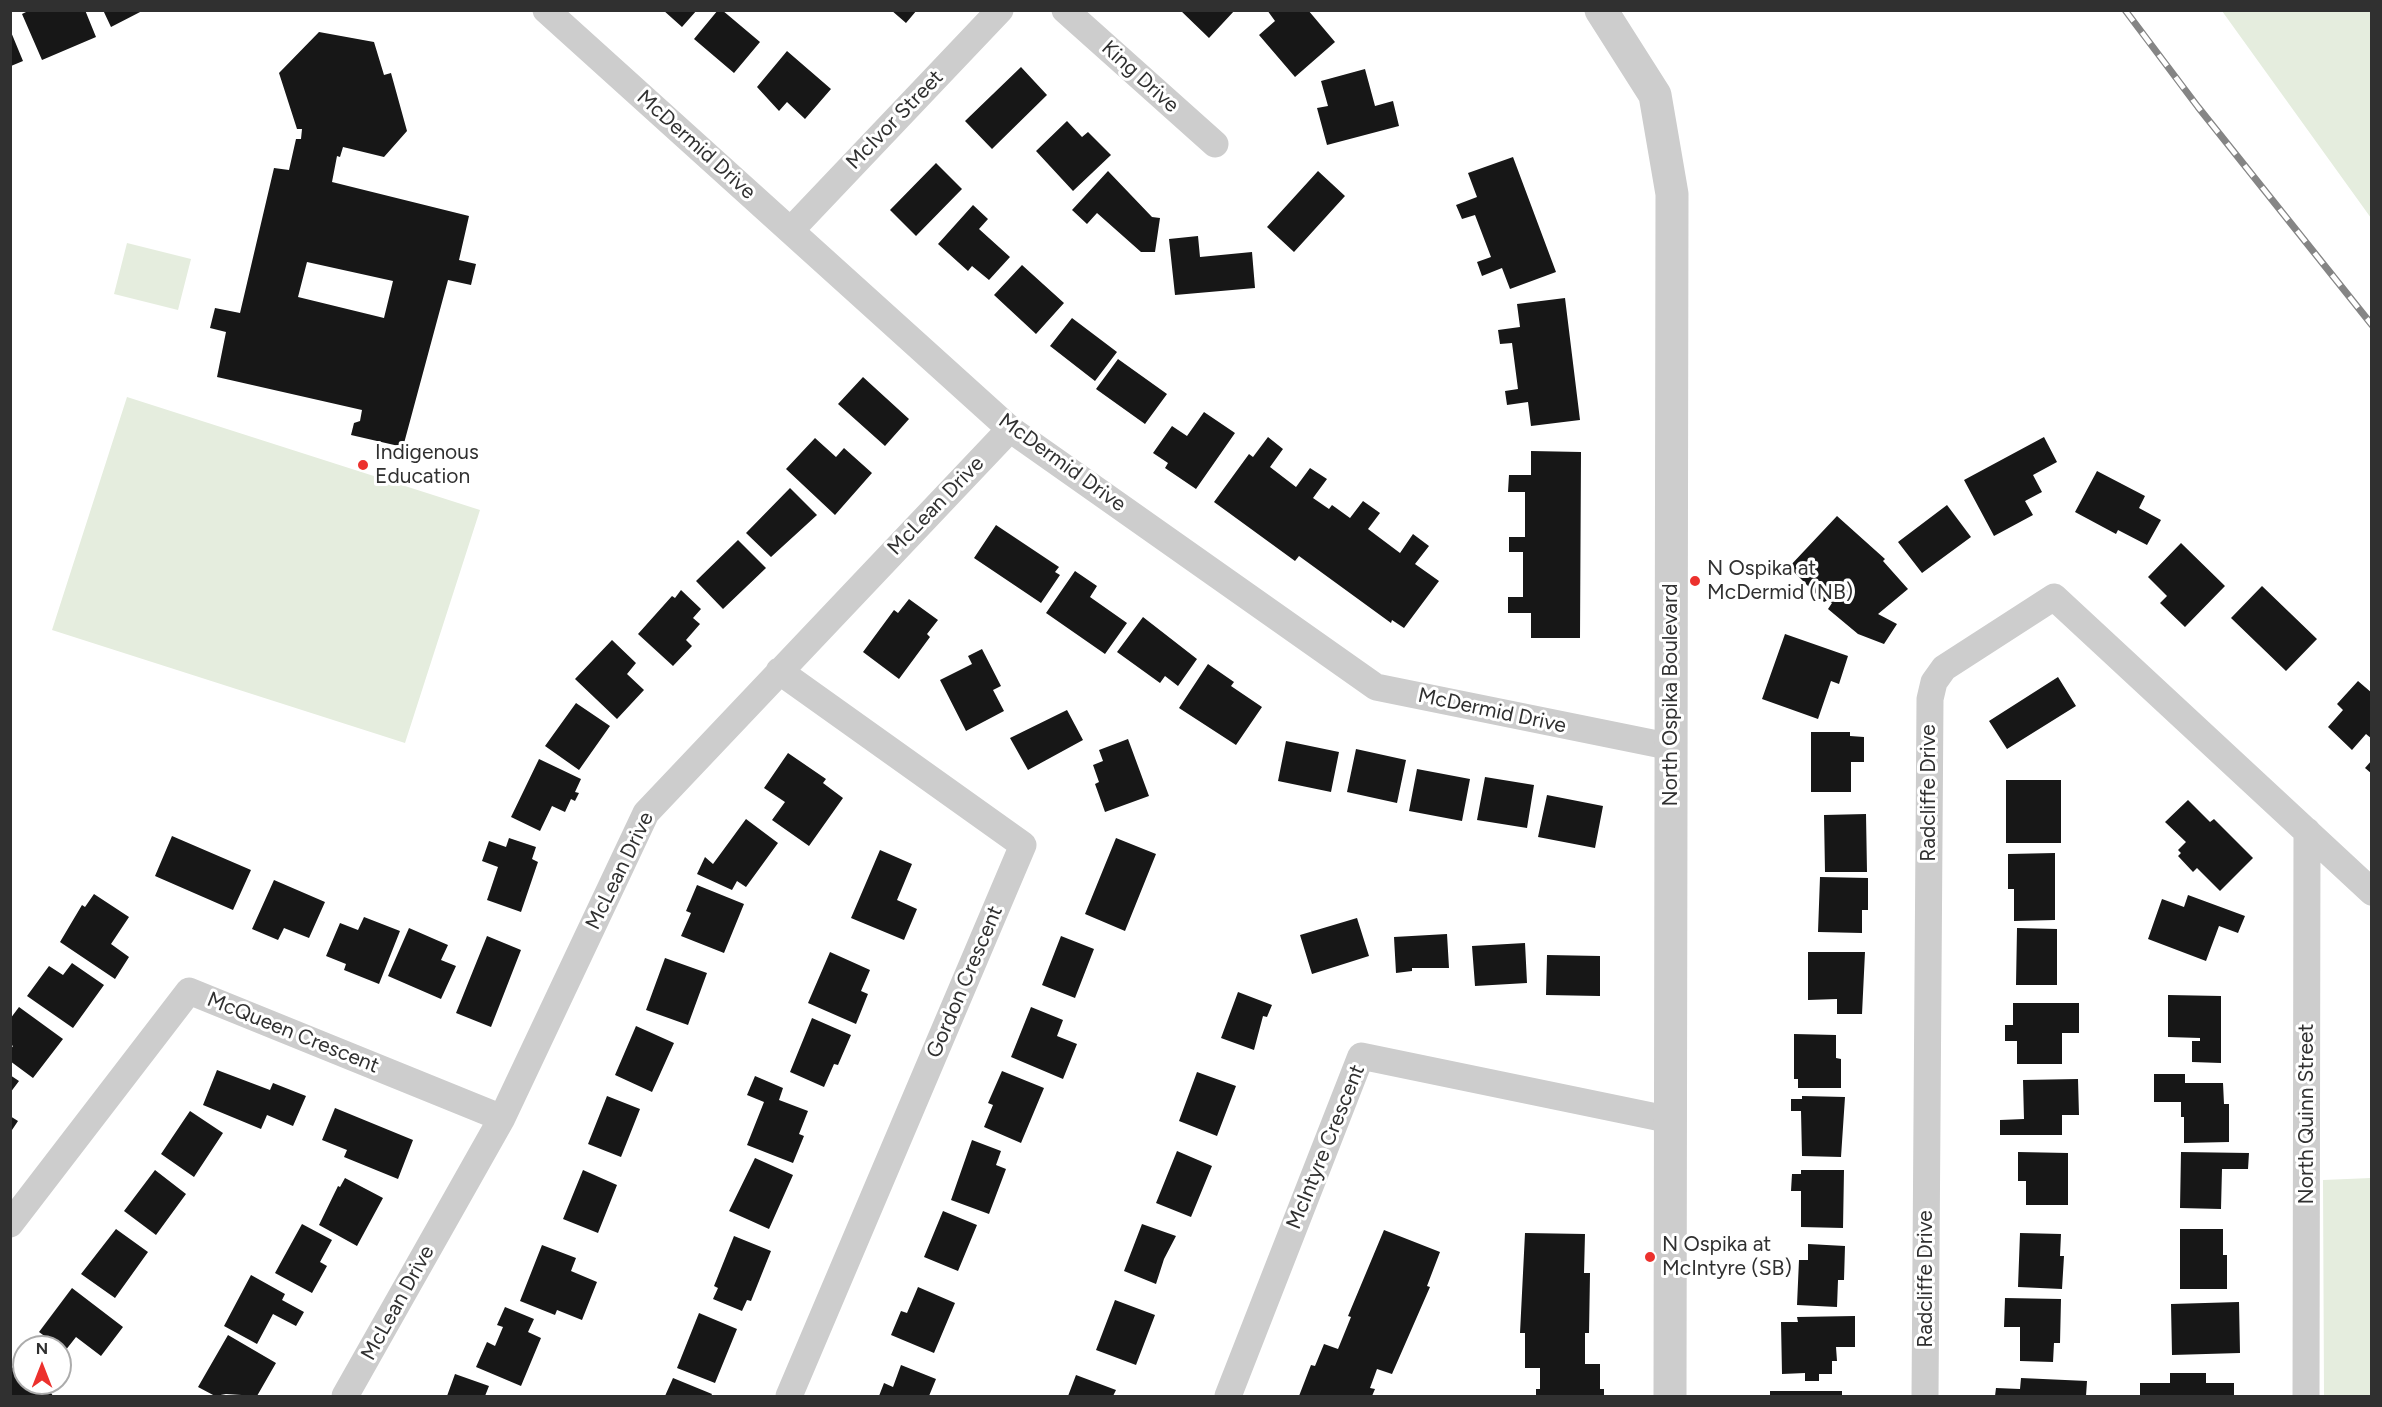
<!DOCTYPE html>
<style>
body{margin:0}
#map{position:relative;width:2382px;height:1407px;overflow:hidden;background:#fff;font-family:Figtree,sans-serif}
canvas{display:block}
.frame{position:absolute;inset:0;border:12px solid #303030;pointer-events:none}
.north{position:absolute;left:12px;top:1335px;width:60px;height:60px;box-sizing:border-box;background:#fff;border:2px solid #acacac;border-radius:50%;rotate:0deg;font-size:16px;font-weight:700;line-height:24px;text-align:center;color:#303030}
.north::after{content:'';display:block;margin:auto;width:21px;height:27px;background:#ec312d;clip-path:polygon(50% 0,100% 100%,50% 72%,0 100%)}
</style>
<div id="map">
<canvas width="2382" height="1407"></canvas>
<div class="frame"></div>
<div class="north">N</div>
</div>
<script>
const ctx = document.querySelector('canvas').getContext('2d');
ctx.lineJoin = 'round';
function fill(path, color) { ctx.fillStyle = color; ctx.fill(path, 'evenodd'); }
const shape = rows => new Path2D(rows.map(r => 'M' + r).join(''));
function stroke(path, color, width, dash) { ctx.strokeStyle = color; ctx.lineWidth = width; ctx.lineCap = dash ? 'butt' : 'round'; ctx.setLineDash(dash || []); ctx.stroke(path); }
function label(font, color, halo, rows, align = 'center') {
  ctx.font = font + ' Figtree,sans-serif'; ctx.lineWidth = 6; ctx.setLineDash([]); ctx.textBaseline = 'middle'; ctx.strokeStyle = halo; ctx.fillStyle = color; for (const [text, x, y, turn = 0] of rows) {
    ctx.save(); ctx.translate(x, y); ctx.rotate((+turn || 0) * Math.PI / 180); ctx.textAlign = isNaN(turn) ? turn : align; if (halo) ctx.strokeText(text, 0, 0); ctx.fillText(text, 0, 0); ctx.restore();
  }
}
const green = shape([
 [2222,11,2371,11,2371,218],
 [127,243,191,259,178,310,114,294],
 [127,397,480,510,405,743,52,630],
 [2371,1178,2371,1396,2324,1396,2323,1180]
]);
const building = shape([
 [30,10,85,10,96,37,42,60,22,14],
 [103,10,144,10,111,27],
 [663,10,697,10,682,27],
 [718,10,722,10,760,42,734,73,694,39],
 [891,10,917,10,906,23],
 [1180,10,1235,10,1209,38],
 [1267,10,1308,10,1335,42,1295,77,1259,35,1275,21],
 [11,32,23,61,11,66],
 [319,32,374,42,384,75,391,73,407,131,384,157,343,147,340,157,337,156,332,182,469,216,459,260,476,264,471,285,448,280,403,447,351,435,354,423,360,421,362,410,217,377,226,332,210,328,215,308,240,313,274,168,289,170,296,139,301,139,302,129,297,129,279,73],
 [307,262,393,281,384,318,298,297],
 [787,51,831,89,805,119,787,102,779,111,757,87],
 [1021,67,1047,95,992,149,965,121],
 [1365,69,1375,106,1393,101,1399,126,1327,145,1317,108,1328,106,1321,81],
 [1067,121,1082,137,1088,132,1111,155,1073,191,1036,151],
 [1513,157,1556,272,1510,289,1502,268,1482,276,1477,262,1491,257,1475,215,1462,219,1456,205,1477,197,1468,173],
 [936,163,962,189,916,236,890,210],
 [1108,171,1152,217,1160,218,1155,252,1141,252,1097,213,1087,224,1072,210],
 [1318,171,1345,196,1294,252,1267,227],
 [973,205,988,219,979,229,1010,257,989,280,972,266,968,271,938,244],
 [1198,236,1200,257,1252,252,1255,288,1175,295,1169,239],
 [1022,265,1064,303,1036,334,994,295],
 [1565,298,1580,420,1531,426,1528,402,1507,405,1505,391,1518,389,1512,343,1500,344,1498,330,1520,327,1517,304],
 [1072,318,1117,352,1095,381,1050,346],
 [1118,359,1167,394,1145,424,1096,389],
 [863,377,909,419,885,446,838,404],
 [1204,412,1235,433,1196,489,1165,468,1168,463,1153,453,1172,426,1187,436],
 [1268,437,1283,449,1270,467,1296,487,1310,468,1327,479,1313,498,1329,509,1332,505,1350,518,1363,501,1380,513,1368,529,1400,553,1413,534,1429,546,1415,564,1439,581,1404,628,1392,620,1391,623,1299,556,1295,561,1214,502,1249,454,1253,457],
 [2044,437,2057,462,2033,475,2042,492,2025,501,2033,515,1994,536,1964,480],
 [815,438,836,457,844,448,872,473,835,515,786,469],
 [1531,451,1581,452,1580,638,1531,638,1531,613,1508,613,1508,597,1523,597,1523,552,1509,552,1509,537,1525,537,1525,492,1508,492,1509,475,1531,475],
 [2097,471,2145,496,2139,508,2161,520,2147,545,2118,530,2116,534,2075,512],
 [790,488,817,515,771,557,746,533],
 [1947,505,1971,537,1922,573,1898,542],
 [1837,516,1885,559,1883,561,1908,589,1878,614,1897,624,1884,644,1858,634,1828,609,1832,603,1828,600,1824,602,1789,567],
 [996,525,1059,567,1055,572,1060,575,1041,603,974,558],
 [738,540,766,568,723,609,696,581],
 [2181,543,2225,586,2185,627,2160,603,2167,596,2148,577],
 [1075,571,1097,586,1090,597,1127,623,1105,654,1046,613],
 [2262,586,2317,639,2286,671,2231,618],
 [681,590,701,609,693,618,700,624,686,640,692,646,673,666,638,634,672,596,675,598],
 [909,599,938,620,927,634,930,637,899,679,863,652,894,610,898,613],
 [1143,617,1197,659,1178,686,1165,676,1160,683,1117,652],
 [1785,634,1848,656,1839,684,1831,681,1818,719,1762,699],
 [612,640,636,663,627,674,644,690,617,719,575,679],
 [982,649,1001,686,993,690,1004,711,966,731,940,680,972,664,968,656],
 [1208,664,1234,682,1231,686,1262,707,1236,745,1179,708],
 [2058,677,2076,706,2007,749,1989,721],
 [2358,681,2372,693,2372,739,2366,734,2352,750,2328,727,2343,710,2337,704],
 [576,703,610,726,579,770,545,746],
 [1067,710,1083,740,1028,770,1010,738],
 [1811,732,1850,732,1850,736,1864,737,1864,762,1851,762,1851,792,1811,792],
 [1128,739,1149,796,1105,812,1095,784,1099,782,1093,765,1103,761,1099,750],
 [1286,741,1339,752,1331,792,1278,781],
 [1356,749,1406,760,1397,803,1347,792],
 [788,753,826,779,823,783,843,798,809,846,772,820,785,802,764,788],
 [539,759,581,779,575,792,579,793,575,801,571,799,565,812,552,806,540,831,511,817],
 [2372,760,2372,774,2365,768],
 [1417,769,1470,779,1462,821,1409,811],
 [1485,777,1534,785,1527,828,1477,820],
 [2006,780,2061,780,2061,843,2006,843],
 [1547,795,1603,806,1595,848,1538,837],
 [2188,800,2210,822,2214,819,2253,858,2220,891,2197,868,2193,872,2178,856,2181,853,2178,850,2186,842,2165,822],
 [1866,814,1867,872,1825,872,1824,815],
 [746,819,778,843,746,887,737,881,732,890,697,874,705,857,713,864],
 [172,836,251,870,233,910,155,876],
 [509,838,536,847,532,859,538,862,521,912,487,900,498,867,482,861,489,841,506,847],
 [1116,838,1156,854,1125,931,1085,914],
 [880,850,912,864,897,900,917,909,904,940,851,918],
 [2055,853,2055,920,2014,921,2014,889,2008,889,2008,854],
 [1820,877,1868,878,1868,910,1862,910,1862,933,1818,932],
 [274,880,325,902,309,938,284,928,278,940,252,929],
 [697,885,744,904,724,953,681,936,691,913,686,911],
 [94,894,129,917,111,944,129,957,115,979,60,942,82,905,85,907],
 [2188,895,2245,916,2238,933,2219,926,2206,961,2148,939,2162,899,2184,907],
 [364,917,400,931,379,984,344,970,346,964,326,956,340,923,358,930],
 [1357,918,1369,956,1312,974,1300,935],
 [409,928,448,945,441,960,456,966,441,999,388,976],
 [2017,928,2057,929,2057,985,2016,985],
 [1447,934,1449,968,1412,968,1412,971,1396,973,1394,937],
 [487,936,521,950,491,1027,456,1013],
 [1061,936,1094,949,1075,998,1042,985],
 [1525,943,1527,983,1475,986,1472,946],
 [830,952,870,970,861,991,868,994,856,1024,808,1003],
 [1808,952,1865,952,1862,1014,1837,1014,1837,999,1808,1000],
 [1547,955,1600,956,1600,996,1546,995],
 [665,958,707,973,688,1025,646,1010],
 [72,963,104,985,73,1028,27,996,49,966,63,975],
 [1238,992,1272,1005,1267,1017,1263,1016,1254,1050,1221,1038],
 [2168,995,2221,996,2221,1063,2192,1062,2192,1041,2200,1041,2200,1038,2168,1037],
 [2013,1003,2079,1003,2079,1033,2062,1033,2062,1064,2017,1064,2017,1041,2005,1041,2005,1025,2013,1025],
 [19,1007,63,1039,33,1078,10,1061,10,1050,13,1046,10,1044,10,1019],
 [1031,1007,1063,1020,1057,1036,1077,1044,1063,1079,1011,1057],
 [812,1018,851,1035,838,1065,834,1064,824,1087,790,1072],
 [636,1026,674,1043,652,1092,615,1075],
 [1794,1034,1836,1035,1836,1058,1841,1059,1841,1088,1798,1088,1798,1079,1794,1079],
 [217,1070,270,1090,273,1083,306,1096,293,1126,267,1115,261,1129,203,1105],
 [1002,1071,1044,1088,1021,1143,984,1127,993,1105,988,1103],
 [1197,1072,1236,1086,1217,1136,1179,1121],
 [2154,1074,2185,1074,2185,1083,2223,1083,2224,1104,2229,1104,2229,1142,2184,1143,2184,1117,2181,1117,2181,1102,2154,1102],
 [10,1075,19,1081,10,1093],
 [755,1076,783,1088,779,1100,808,1111,799,1134,804,1136,793,1163,747,1145,764,1102,747,1095],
 [2078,1079,2079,1115,2062,1115,2062,1135,2000,1135,2000,1120,2024,1119,2023,1080],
 [607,1096,640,1109,621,1157,588,1144],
 [1802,1096,1845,1097,1841,1157,1802,1156,1801,1111,1791,1111,1791,1099,1802,1099],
 [335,1108,413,1140,398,1179,344,1157,347,1150,322,1140],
 [190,1111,223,1133,194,1177,161,1154],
 [10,1116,18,1121,10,1133],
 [972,1140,1001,1151,996,1165,1006,1169,989,1214,951,1200],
 [1177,1151,1212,1166,1191,1217,1156,1203],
 [2018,1152,2068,1153,2068,1205,2026,1205,2026,1181,2018,1181],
 [2181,1152,2249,1153,2248,1169,2222,1169,2221,1209,2180,1208],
 [755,1158,793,1175,769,1229,729,1211],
 [155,1170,186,1194,156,1235,124,1211],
 [583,1170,617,1185,598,1233,563,1219],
 [1801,1170,1844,1170,1843,1228,1801,1227,1801,1191,1791,1191,1792,1174,1801,1174],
 [345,1178,383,1198,357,1246,319,1225,338,1186,340,1187],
 [943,1211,977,1225,958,1271,924,1257],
 [302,1224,332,1240,320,1262,327,1266,312,1293,275,1273],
 [1142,1224,1176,1236,1164,1259,1156,1284,1124,1271],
 [116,1229,148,1252,115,1298,81,1274],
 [2180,1229,2223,1229,2223,1255,2227,1255,2227,1289,2180,1289],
 [1384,1230,1440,1252,1427,1286,1430,1287,1392,1374,1377,1369,1370,1388,1375,1389,1372,1396,1299,1396,1311,1365,1315,1366,1324,1344,1338,1349,1351,1317,1348,1316],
 [1525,1233,1585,1234,1584,1273,1590,1273,1589,1333,1585,1333,1585,1364,1600,1364,1600,1389,1604,1389,1604,1396,1536,1396,1536,1389,1540,1389,1540,1368,1525,1368,1525,1333,1520,1333],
 [2020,1233,2061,1234,2060,1256,2064,1256,2062,1289,2018,1287],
 [734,1236,771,1251,751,1301,747,1300,742,1311,713,1299,718,1288,714,1286],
 [1808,1244,1845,1246,1844,1280,1838,1280,1837,1307,1797,1305,1799,1260,1808,1260],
 [542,1245,576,1258,571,1271,597,1282,582,1320,557,1310,555,1315,520,1301],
 [251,1275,285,1294,282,1300,304,1312,296,1326,273,1314,257,1344,224,1326],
 [918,1287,955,1303,934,1353,891,1335,901,1311,907,1313],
 [72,1288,123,1327,101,1356,76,1337,65,1351,39,1332],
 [2005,1298,2061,1299,2060,1343,2054,1343,2053,1362,2020,1361,2020,1327,2004,1327],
 [1115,1300,1155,1315,1136,1365,1096,1350],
 [2239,1302,2240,1353,2172,1355,2171,1304],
 [505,1307,534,1319,528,1332,541,1338,521,1386,476,1367,487,1342,495,1346,503,1327,497,1325],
 [699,1313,737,1329,715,1383,677,1368],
 [1855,1316,1855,1347,1836,1347,1837,1361,1832,1361,1832,1374,1819,1374,1819,1381,1805,1381,1805,1373,1782,1374,1781,1322,1798,1322,1797,1317],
 [228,1335,276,1363,257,1396,226,1394,215,1396,198,1387],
 [24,1361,24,1383,45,1383,53,1396,10,1396,10,1369],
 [901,1365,936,1379,929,1396,879,1396,884,1383,893,1387],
 [2170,1373,2206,1373,2206,1383,2234,1383,2234,1396,2140,1396,2140,1383,2170,1383],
 [455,1374,489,1386,485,1396,447,1396],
 [1076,1375,1116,1390,1113,1396,1068,1396],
 [673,1378,712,1394,711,1396,665,1396],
 [2021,1378,2087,1381,2086,1396,1995,1396,1996,1388,2020,1389],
 [1770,1391,1842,1391,1842,1396,1770,1396]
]);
const minor = shape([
 [546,10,1010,429,1376,687,1672,747],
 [1065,10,1215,144],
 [791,230,1000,10],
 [779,671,1023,845,789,1396],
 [10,1224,189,991,502,1118],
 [345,1396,502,1118,646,813,1010,429],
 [1228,1396,1361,1056,1671,1120],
 [1925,1396,1930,699,1934,682,1944,668,2054,597,2372,892],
 [2306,1396,2307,831]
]);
const tertiary = shape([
 [1601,10,1655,95,1672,194,1670,1396]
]);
const rail = shape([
 [2125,10,2198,107,2372,325]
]);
const markers = [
 [363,465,6,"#ec312d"],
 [1695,581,6,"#ec312d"],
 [1650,1257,6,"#ec312d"]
];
const streetNames = [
 ["King Drive",1140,77,42],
 ["McIvor Street",895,120,-46],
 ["McDermid Drive",696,145,42],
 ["McDermid Drive",1062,463,36],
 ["McLean Drive",936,506,-46],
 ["North Ospika Boulevard",1671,695,-90],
 ["McDermid Drive",1492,711,12],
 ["Radcliffe Drive",1929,793,-90],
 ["McLean Drive",620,871,-64],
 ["Gordon Crescent",965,982,-67],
 ["McQueen Crescent",293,1033,22],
 ["North Quinn Street",2307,1114,-90],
 ["McIntyre Crescent",1326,1147,-68],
 ["Radcliffe Drive",1926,1279,-90],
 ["McLean Drive",398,1303,-61]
];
const poiNames = [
 ["Indigenous",375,453],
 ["Education",375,477],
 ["N Ospika at",1707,569],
 ["McDermid (NB)",1707,593],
 ["N Ospika at",1662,1245],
 ["McIntyre (SB)",1662,1269]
];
fill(green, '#e5edde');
fill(building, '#171717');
stroke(minor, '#cdcdcd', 27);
stroke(tertiary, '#cdcdcd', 33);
stroke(rail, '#858585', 7);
stroke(rail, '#fff', 4.5, [14]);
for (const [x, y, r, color] of markers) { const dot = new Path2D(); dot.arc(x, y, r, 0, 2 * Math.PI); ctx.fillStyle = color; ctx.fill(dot); stroke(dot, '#fff', 2); }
label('21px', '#303030', '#fff', streetNames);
label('21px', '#303030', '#fff', poiNames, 'left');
</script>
